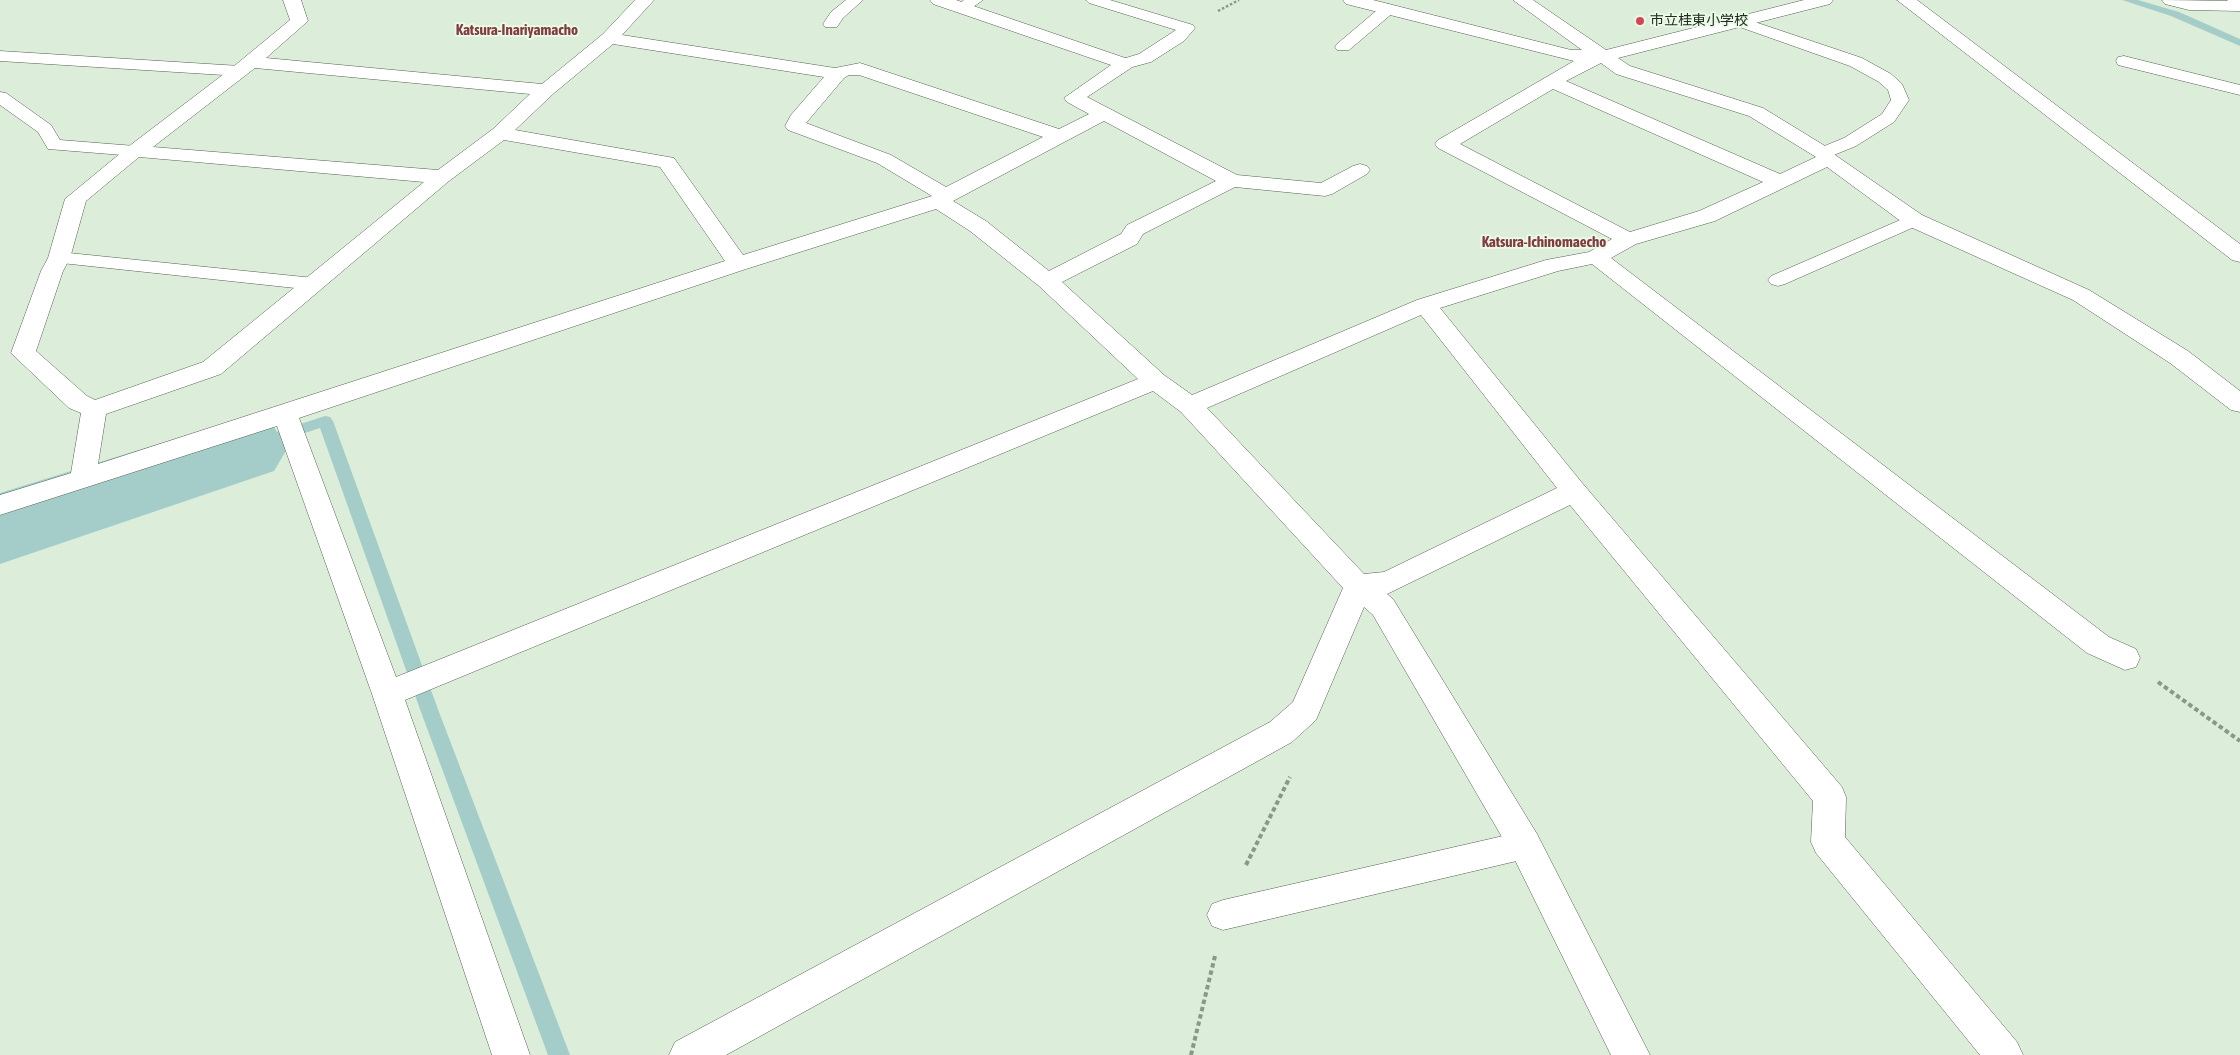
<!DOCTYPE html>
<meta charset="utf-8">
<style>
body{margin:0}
canvas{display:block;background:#dcedd9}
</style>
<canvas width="2240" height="1055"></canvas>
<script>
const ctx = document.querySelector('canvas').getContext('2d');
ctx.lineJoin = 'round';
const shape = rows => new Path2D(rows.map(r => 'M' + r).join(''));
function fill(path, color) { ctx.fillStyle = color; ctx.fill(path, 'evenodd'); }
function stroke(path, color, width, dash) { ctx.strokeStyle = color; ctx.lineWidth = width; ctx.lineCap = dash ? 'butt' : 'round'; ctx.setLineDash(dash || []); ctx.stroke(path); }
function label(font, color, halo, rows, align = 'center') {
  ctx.font = font + ' "Asap Condensed","Noto Sans JP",sans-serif'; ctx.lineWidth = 4; ctx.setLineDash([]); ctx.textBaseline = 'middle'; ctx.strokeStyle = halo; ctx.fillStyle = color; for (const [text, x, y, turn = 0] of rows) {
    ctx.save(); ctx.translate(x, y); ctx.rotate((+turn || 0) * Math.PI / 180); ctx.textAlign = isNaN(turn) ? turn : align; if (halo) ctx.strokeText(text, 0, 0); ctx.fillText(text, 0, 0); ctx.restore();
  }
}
const stream = shape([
 [2122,0,2138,0,2179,12,2240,39,2240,46,2171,16,2122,0],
 [325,416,330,417,333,421,439,712,570,1055,548,1055,421,712,320,428,242,454,237,453,234,449,237,445,325,416]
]);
const river = shape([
 [242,418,274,427,287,449,274,471,0,564,0,493,242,418]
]);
const pathFar1 = shape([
 [1218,11,1239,0]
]);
const path = shape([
 [2158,682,2240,741],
 [1246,865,1290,777],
 [1191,1055,1215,956]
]);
const lane = shape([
 [846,0,863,0,843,18,837,27,825,27,823,24,831,12,846,0],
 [964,0,983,0,969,10,957,10,955,7,964,0],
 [1086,0,1110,0,1193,25,1195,28,1184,41,1151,62,1125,69,1119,68,1117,64,1119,60,1139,54,1176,30,1089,3,1086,0],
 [1388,4,1394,6,1396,9,1394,12,1349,50,1337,50,1335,47,1337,44,1382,6,1388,4],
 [1740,17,1862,58,1891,74,1902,84,1909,100,1894,122,1856,146,1829,157,1817,157,1814,153,1817,149,1844,138,1882,114,1891,100,1888,90,1879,82,1850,66,1734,25,1732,22,1734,19,1740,17],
 [0,51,240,66,246,67,248,71,246,75,240,76,0,61,0,51],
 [2124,56,2240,85,2240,95,2118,65,2116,61,2118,57,2124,56],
 [0,92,6,93,51,125,60,140,135,146,141,147,144,151,141,155,135,156,48,149,38,132,0,105,0,92],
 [1914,214,1921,216,1924,220,1921,224,1785,284,1778,286,1771,284,1768,280,1771,276,1914,214],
 [59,252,314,278,321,280,324,284,321,288,314,290,52,262,49,258,52,254,59,252],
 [1525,831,1536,835,1540,845,1536,855,1525,859,1223,930,1212,926,1207,915,1212,904,1223,900,1525,831]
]);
const street = shape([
 [283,0,301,0,308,21,266,58,542,84,603,34,635,0,654,0,622,35,835,68,860,63,1059,129,1089,114,1067,102,1064,98,1111,65,933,4,930,0,956,0,1131,60,1134,64,1131,68,1087,97,1237,175,1321,183,1353,166,1360,164,1367,166,1370,170,1367,174,1332,194,1325,196,1235,187,1143,234,1137,244,1062,282,1164,375,1192,395,1417,300,1546,260,1589,252,1612,239,1438,148,1435,144,1438,140,1574,61,1346,4,1343,0,1373,0,1571,50,1582,50,1513,0,1533,0,1606,50,1804,0,1833,0,1830,4,1618,58,1630,66,1763,108,1830,149,1835,155,1922,215,2089,290,2188,351,2240,391,2240,412,2231,410,2170,363,2073,300,1906,225,1827,167,1715,221,1636,244,1611,258,2109,637,2136,649,2140,658,2136,667,2125,670,2087,653,1592,264,1558,271,1440,308,1583,484,1842,787,1846,797,1845,837,2017,1042,2023,1055,1980,1055,1816,853,1811,842,1813,801,1570,505,1387,594,1393,599,1537,834,1650,1055,1611,1055,1513,856,1373,615,1364,607,1316,720,1292,742,726,1055,669,1055,675,1042,1270,722,1293,702,1343,588,1181,412,1153,391,405,700,530,1055,492,1055,372,694,277,426,0,515,0,495,71,473,81,413,69,408,11,353,41,271,48,258,65,199,128,147,233,67,290,20,283,0],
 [613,44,824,77,791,115,785,126,788,130,877,163,932,196,743,255,674,158,515,130,553,94,613,44],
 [1601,63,1616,74,1749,116,1816,157,1780,174,1566,81,1601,63],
 [255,68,530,94,493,129,438,170,153,147,255,68],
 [849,75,859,75,1043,137,946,187,891,155,806,123,844,78,849,75],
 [1553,89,1763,182,1699,211,1630,232,1460,144,1553,89],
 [1104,121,1216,181,1127,225,1121,234,1049,271,986,221,953,201,1104,121],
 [504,140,660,167,725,261,98,464,106,414,221,374,449,181,504,140],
 [139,157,424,182,203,362,95,400,87,396,36,351,63,271,70,258,86,201,139,157],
 [936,209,970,231,1039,286,1138,379,396,677,299,418,746,269,936,209],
 [1421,315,1557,488,1384,572,1364,574,1207,408,1421,315],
 [1897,0,1917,0,2240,244,2240,262,2232,260,1897,0],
 [2162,0,2240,1,2240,11,2189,10,2165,4,2162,0]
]);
const secondary = shape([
 [2227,0,2240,0,2240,8,2234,7,2227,0]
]);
const markers = [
 [1640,21,5,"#d44455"]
];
const farPoinames = [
 ["市立桂東小学校",1650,21]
];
const farNeighbourhoodnames = [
 ["Katsura-Inariyamacho",517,30],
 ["Katsura-Ichinomaecho",1544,242]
];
fill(stream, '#a4cdc9');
fill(river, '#a4cdc9');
stroke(lane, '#546251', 1);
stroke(street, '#546251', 1);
stroke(secondary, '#546251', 1);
stroke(pathFar1, '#8b9789', 2.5, [2.5, 2]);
stroke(path, '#8b9789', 4, [4.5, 3]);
fill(lane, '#fff');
fill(street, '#fff');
fill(secondary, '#fff');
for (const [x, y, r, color] of markers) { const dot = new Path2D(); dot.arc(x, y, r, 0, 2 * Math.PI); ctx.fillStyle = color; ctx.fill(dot); stroke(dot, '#e9fbe6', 2); }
label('14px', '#232922', '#e9fbe6', farPoinames, 'left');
label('bold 15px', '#833b40', '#e9fbe6', farNeighbourhoodnames);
</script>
